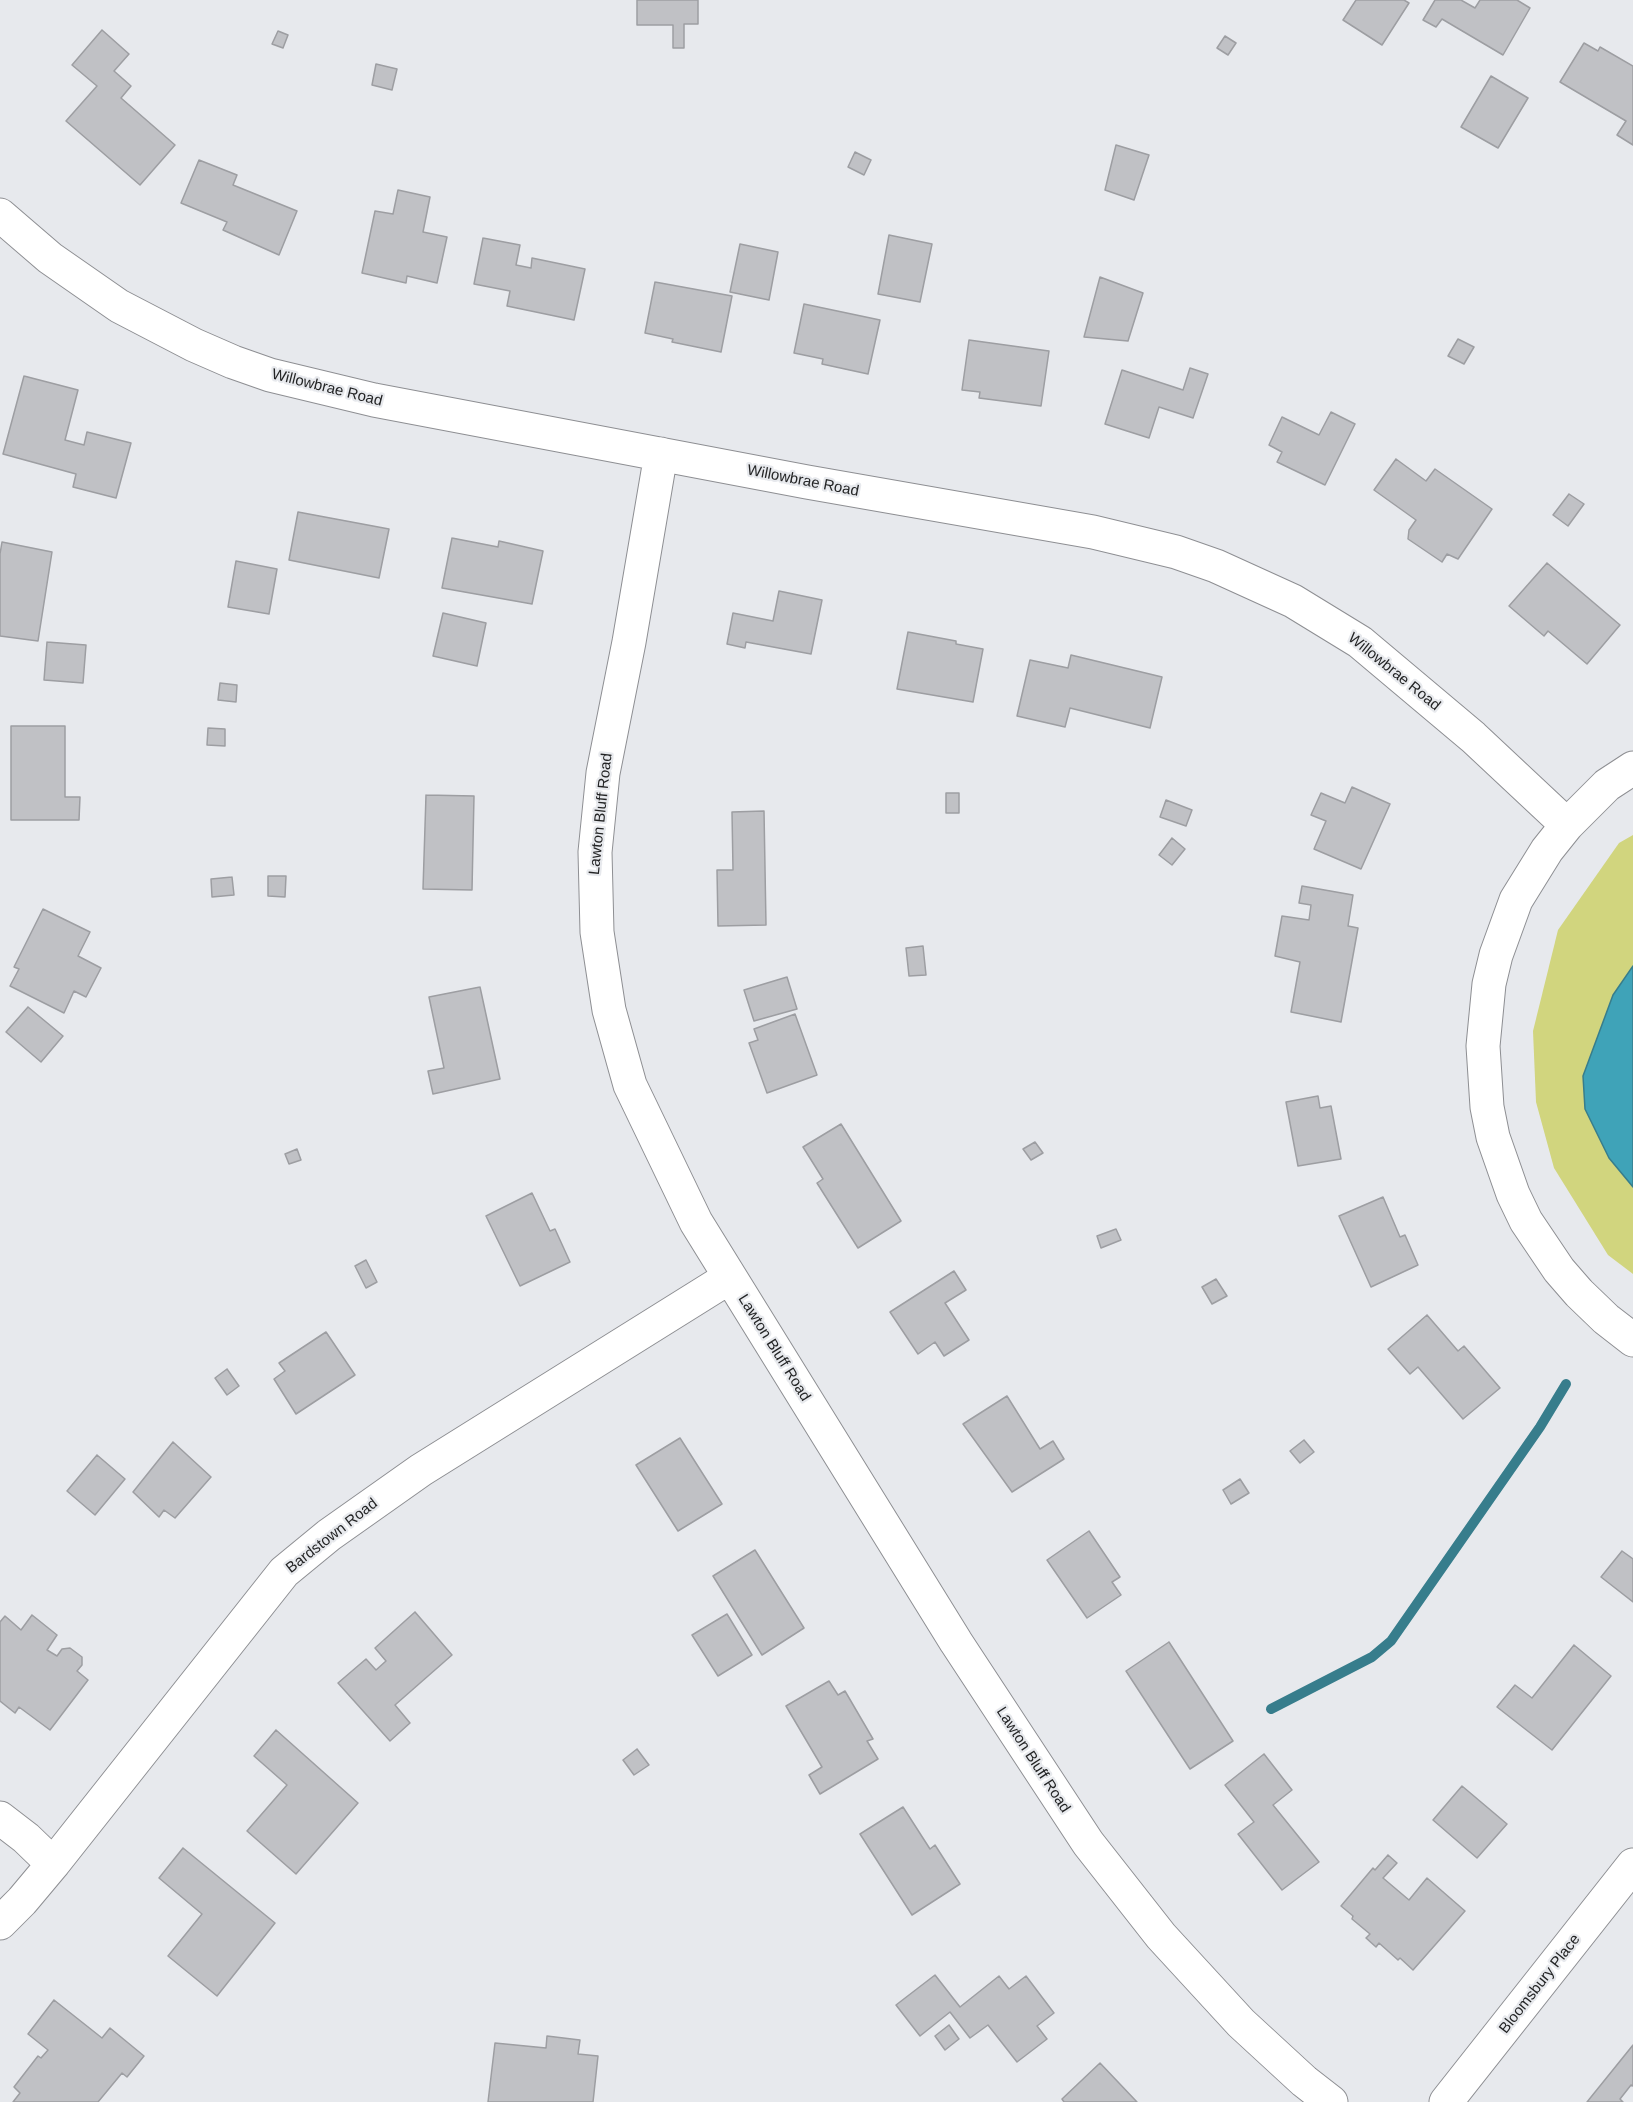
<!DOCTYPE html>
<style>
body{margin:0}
canvas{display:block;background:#e7e9ed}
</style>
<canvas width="1633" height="2102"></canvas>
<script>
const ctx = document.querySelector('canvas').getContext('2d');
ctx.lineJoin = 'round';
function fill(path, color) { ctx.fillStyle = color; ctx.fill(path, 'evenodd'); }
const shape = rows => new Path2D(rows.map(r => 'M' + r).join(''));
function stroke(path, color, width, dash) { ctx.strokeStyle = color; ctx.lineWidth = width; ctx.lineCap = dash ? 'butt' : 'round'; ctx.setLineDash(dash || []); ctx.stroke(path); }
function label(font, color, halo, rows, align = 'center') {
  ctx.font = font + ' Helvetica,sans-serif'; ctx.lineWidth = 4.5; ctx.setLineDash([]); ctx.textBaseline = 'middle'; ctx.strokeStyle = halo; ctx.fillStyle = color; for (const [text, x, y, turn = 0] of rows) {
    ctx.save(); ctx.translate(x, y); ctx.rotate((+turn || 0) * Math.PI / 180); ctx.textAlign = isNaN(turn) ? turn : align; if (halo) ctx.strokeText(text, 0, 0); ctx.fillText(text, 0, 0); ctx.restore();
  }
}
const green = shape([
 [1633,835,1633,1274,1608,1255,1554,1168,1536,1102,1533,1031,1558,930,1619,843]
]);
const water = shape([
 [1633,966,1633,1187,1609,1158,1585,1109,1583,1076,1613,995,1633,966]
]);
const stream = shape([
 [1271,1709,1372,1657,1391,1641,1540,1427,1566,1384]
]);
const building = shape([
 [637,0,698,0,698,24,684,24,684,48,673,48,673,25,637,25,637,0],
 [1356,0,1404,0,1409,3,1382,45,1343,20,1356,0],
 [1435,0,1461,0,1475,8,1480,0,1517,0,1530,8,1503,55,1442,19,1436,27,1423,20,1435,0],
 [102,30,129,54,114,71,131,86,121,98,175,145,140,185,66,121,97,86,72,65,102,30],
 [278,31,288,35,283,48,272,44,278,31],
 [1225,36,1236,43,1228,55,1217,48,1225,36],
 [1584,43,1598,51,1600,47,1633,66,1633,145,1617,135,1626,121,1560,82,1584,43],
 [376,64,397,69,392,90,372,85,376,64],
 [1491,76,1528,98,1498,148,1461,127,1491,76],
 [1116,145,1149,155,1134,200,1105,190,1116,145],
 [855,152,871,160,864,175,848,167,855,152],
 [199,160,237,175,233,185,297,211,279,255,223,230,227,222,181,203,199,160],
 [398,190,430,197,423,232,447,237,437,283,407,276,406,283,362,273,375,211,393,214,398,190],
 [889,235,932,244,920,302,878,294,889,235],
 [483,238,520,245,516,265,531,268,532,258,585,269,574,320,507,306,510,291,474,284,483,238],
 [740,244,778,252,769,300,730,292,740,244],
 [1100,277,1143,293,1128,341,1084,337,1100,277],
 [655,282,732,296,721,352,672,342,673,339,645,333,655,282],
 [804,304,880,320,868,374,822,364,823,359,794,353,804,304],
 [1458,339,1474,347,1464,364,1448,356,1458,339],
 [969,340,1049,351,1041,406,979,398,980,392,962,390,969,340],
 [1190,368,1208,374,1193,418,1159,407,1149,438,1105,424,1122,370,1183,390,1190,368],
 [24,376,78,390,65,440,84,445,87,432,131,443,116,498,73,487,76,474,3,454,24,376],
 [1331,412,1355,424,1325,485,1277,462,1282,452,1269,445,1282,417,1319,435,1331,412],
 [1396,459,1426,481,1435,469,1492,509,1458,559,1447,554,1442,562,1408,539,1409,530,1416,520,1374,490,1396,459],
 [1569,494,1584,504,1568,526,1553,515,1569,494],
 [298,512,389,529,379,578,289,560,298,512],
 [452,538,498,547,499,541,543,551,532,604,442,588,452,538],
 [2,542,52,552,38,641,0,636,0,554,2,542],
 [236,561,277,569,269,614,228,607,236,561],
 [1547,563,1620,625,1587,664,1548,631,1544,636,1509,606,1547,563],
 [779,591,822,600,811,654,746,642,745,648,727,644,733,613,773,621,779,591],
 [443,613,486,623,477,666,433,656,443,613],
 [908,632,956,641,956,644,983,649,973,702,897,689,908,632],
 [47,642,86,645,83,683,44,680,47,642],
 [1071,655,1162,677,1150,728,1070,708,1065,727,1017,716,1030,660,1068,668,1071,655],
 [220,683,237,685,236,702,218,700,220,683],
 [11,726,65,726,65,797,80,797,79,820,11,820,11,726],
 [208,728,225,729,225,746,207,745,208,728],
 [1352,787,1390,804,1361,869,1314,849,1326,821,1311,815,1321,793,1345,803,1352,787],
 [946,793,959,793,959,813,946,813,946,793],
 [426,795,474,796,472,890,423,889,426,795],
 [1166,800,1192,810,1186,826,1160,817,1166,800],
 [764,811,766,925,718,926,717,870,733,870,732,812,764,811],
 [1172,838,1185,849,1172,865,1159,855,1172,838],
 [268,876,286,876,285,897,268,896,268,876],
 [232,877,234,895,212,897,211,879,232,877],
 [1302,886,1353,895,1348,926,1358,928,1341,1022,1291,1012,1300,962,1275,956,1282,916,1309,920,1311,905,1299,903,1302,886],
 [43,909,90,932,78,956,101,968,86,997,74,991,64,1013,10,986,19,969,14,967,43,909],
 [923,946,926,975,909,976,906,948,923,946],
 [787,977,797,1009,754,1021,744,990,787,977],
 [480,987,500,1079,433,1094,428,1071,444,1068,429,997,480,987],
 [28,1007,63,1036,41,1062,6,1032,28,1007],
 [795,1014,817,1075,767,1093,749,1043,758,1040,754,1029,795,1014],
 [1318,1096,1320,1108,1331,1106,1341,1159,1298,1166,1286,1102,1318,1096],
 [841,1124,901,1221,858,1248,817,1183,823,1179,803,1147,841,1124],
 [1035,1142,1043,1153,1031,1160,1023,1149,1035,1142],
 [297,1149,301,1160,289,1164,285,1154,297,1149],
 [532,1193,550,1231,555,1229,570,1262,520,1286,486,1216,532,1193],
 [1383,1197,1400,1237,1405,1235,1418,1265,1371,1287,1339,1216,1383,1197],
 [1116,1229,1121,1240,1101,1248,1097,1236,1116,1229],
 [366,1260,377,1282,366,1288,355,1266,366,1260],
 [954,1271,966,1290,945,1303,969,1340,944,1356,935,1342,918,1354,890,1312,954,1271],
 [1216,1279,1227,1296,1212,1304,1202,1287,1216,1279],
 [1427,1315,1458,1351,1464,1346,1500,1388,1463,1419,1418,1367,1410,1374,1388,1349,1427,1315],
 [326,1332,355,1375,296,1414,274,1379,285,1371,279,1363,326,1332],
 [227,1369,239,1386,227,1395,215,1378,227,1369],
 [1007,1396,1040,1449,1053,1441,1064,1459,1012,1492,963,1424,1007,1396],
 [680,1438,722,1504,678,1531,636,1465,680,1438],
 [1304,1440,1314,1452,1300,1463,1290,1451,1304,1440],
 [173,1442,211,1477,175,1518,164,1510,159,1517,133,1492,173,1442],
 [97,1455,125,1479,95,1515,67,1491,97,1455],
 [1240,1479,1249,1493,1231,1504,1223,1490,1240,1479],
 [1089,1531,1120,1577,1112,1582,1121,1595,1087,1618,1047,1560,1089,1531],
 [755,1550,804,1628,762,1655,713,1576,755,1550],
 [1622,1551,1633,1559,1633,1602,1601,1577,1622,1551],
 [415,1612,452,1655,395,1705,410,1723,390,1741,338,1683,366,1659,376,1670,386,1661,375,1648,415,1612],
 [727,1614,752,1655,718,1676,692,1635,727,1614],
 [32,1615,57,1635,47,1650,57,1656,62,1649,70,1648,82,1657,82,1665,77,1671,88,1680,50,1730,19,1707,15,1713,0,1701,0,1622,5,1616,21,1630,32,1615],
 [1169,1642,1233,1741,1190,1769,1126,1671,1169,1642],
 [1574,1645,1611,1676,1552,1750,1497,1707,1515,1685,1532,1698,1574,1645],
 [829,1681,838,1695,845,1691,873,1739,867,1741,878,1759,820,1794,809,1775,822,1767,786,1706,829,1681],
 [276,1730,358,1803,296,1874,247,1831,287,1785,254,1756,276,1730],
 [637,1749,649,1765,634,1775,623,1760,637,1749],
 [1264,1754,1292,1790,1273,1805,1319,1862,1282,1890,1238,1834,1254,1822,1225,1785,1264,1754],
 [1462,1786,1507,1824,1477,1858,1433,1820,1462,1786],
 [903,1807,930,1849,935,1845,960,1884,912,1915,860,1834,903,1807],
 [183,1848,275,1923,217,1996,168,1956,202,1914,159,1878,183,1848],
 [1388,1855,1397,1863,1383,1878,1409,1900,1427,1878,1465,1911,1413,1970,1400,1958,1398,1960,1379,1943,1376,1947,1366,1938,1370,1934,1352,1919,1353,1916,1341,1906,1373,1868,1375,1870,1388,1855],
 [935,1975,960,2007,999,1976,1009,1989,1026,1976,1054,2013,1037,2026,1047,2039,1017,2062,988,2025,970,2038,950,2012,920,2036,896,2005,935,1975],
 [54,2000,102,2038,110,2028,144,2056,127,2077,122,2073,98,2102,13,2102,20,2093,14,2087,38,2056,41,2058,48,2050,28,2034,54,2000],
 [949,2025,959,2039,945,2050,935,2036,949,2025],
 [547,2036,580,2040,578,2054,598,2056,593,2102,488,2102,495,2043,546,2048,547,2036],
 [1633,2045,1633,2086,1631,2085,1620,2099,1623,2102,1587,2102,1633,2045],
 [1100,2063,1137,2102,1064,2102,1062,2099,1100,2063]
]);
const street = shape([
 [0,215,50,258,119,306,194,345,233,362,270,375,374,400,807,482,1093,532,1176,552,1216,566,1293,601,1360,642,1473,737,1567,825],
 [661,454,629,642,603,773,595,852,597,932,609,1010,630,1085,696,1222,956,1642,1088,1843,1161,1936,1241,2023,1304,2081,1331,2102],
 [1633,768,1607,785,1567,825,1547,850,1516,900,1496,955,1489,984,1483,1046,1487,1107,1493,1137,1513,1194,1526,1221,1559,1270,1579,1293,1606,1319,1633,1340],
 [0,1818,26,1838,53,1864],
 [0,1923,22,1901,53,1864,284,1572,329,1535,421,1470,730,1277],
 [1446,2102,1633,1865]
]);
const streetNames = [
 ["Willowbrae Road",327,388,14],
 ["Willowbrae Road",803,481,11],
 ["Willowbrae Road",1394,672,39],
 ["Lawton Bluff Road",601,814,-84],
 ["Lawton Bluff Road",774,1348,58],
 ["Bardstown Road",332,1536,-38],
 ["Lawton Bluff Road",1033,1760,57],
 ["Bloomsbury Place",1540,1984,-52]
];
fill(green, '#d1d57e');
fill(water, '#3fa3b8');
stroke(water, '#377d8c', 1.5);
stroke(stream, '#377d8c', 10);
fill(building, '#c0c1c5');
stroke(building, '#9d9ea2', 1.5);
stroke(street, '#8e8f93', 35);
stroke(street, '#fff', 33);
label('15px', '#232425', '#e7e9ed', streetNames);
</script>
